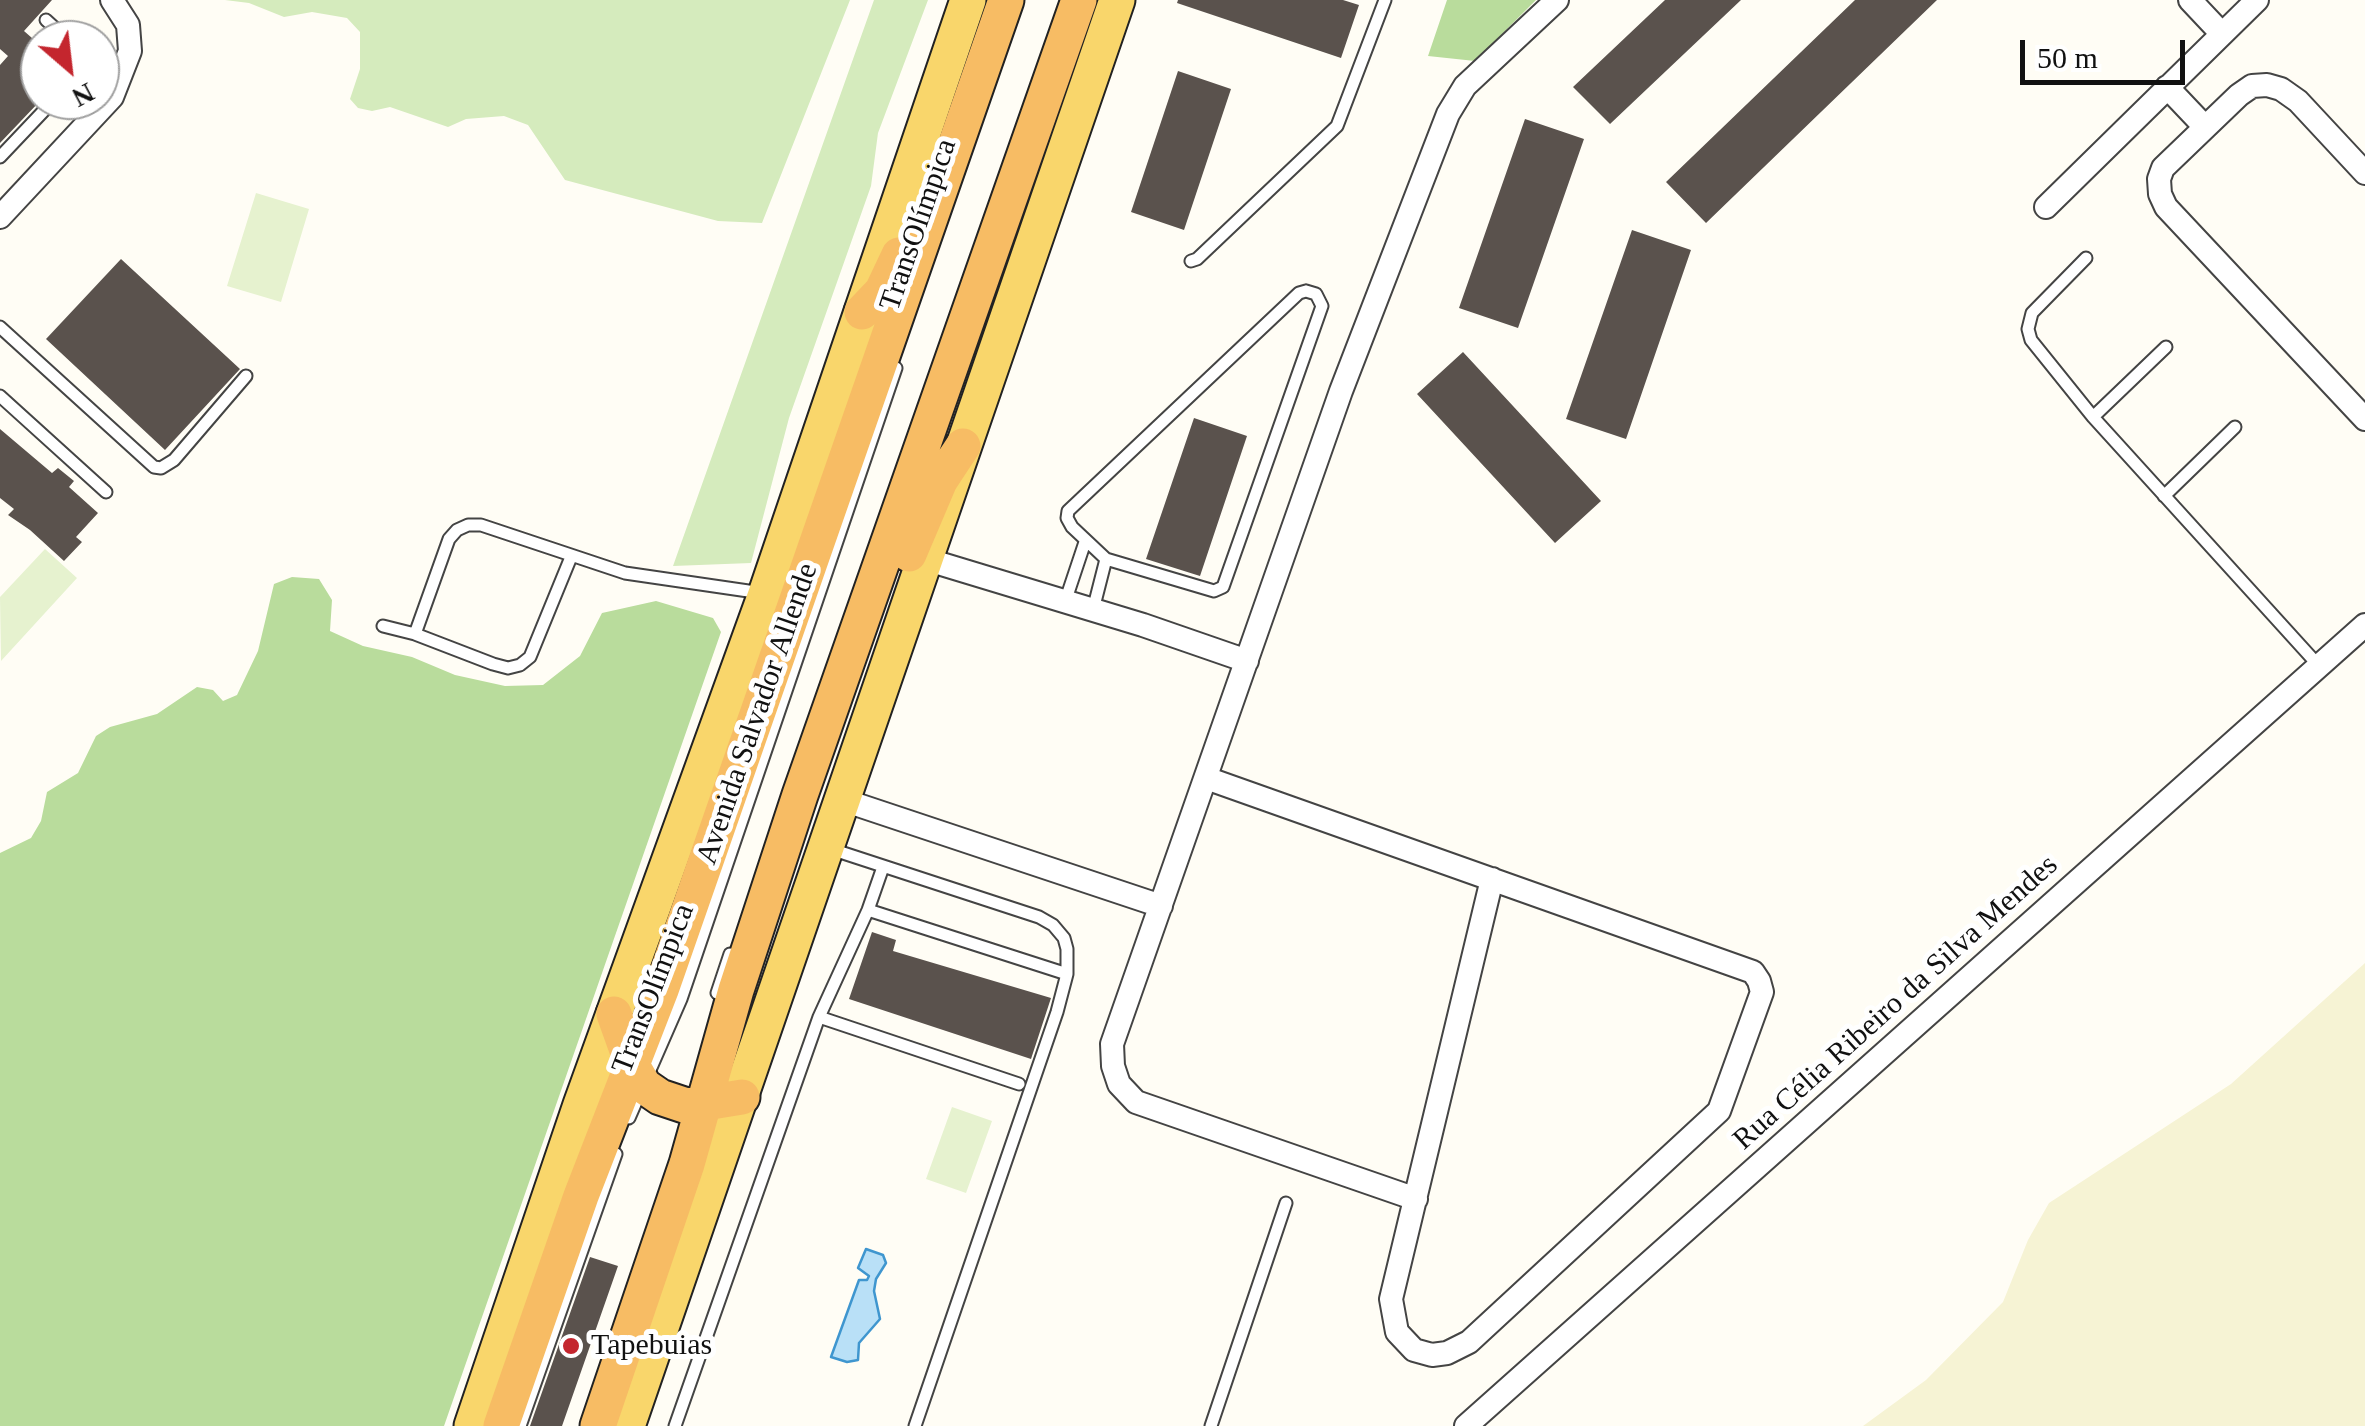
<!DOCTYPE html>
<meta charset="utf-8">
<style>
body{margin:0}
#map{position:relative;width:2365px;height:1426px;overflow:hidden;background:#fffdf5;font-family:"Times New Roman",serif}
canvas{display:block}
.north{position:absolute;left:20px;top:20px;width:100px;height:100px;box-sizing:border-box;background:#fff;border:2px solid #a0a0a0;border-radius:50%;rotate:152deg;font-size:28px;font-weight:700;line-height:40px;text-align:center;color:#111}
.north::after{content:'';display:block;margin:auto;width:35px;height:45px;background:#c4262e;clip-path:polygon(50% 0,100% 100%,50% 72%,0 100%)}
.scale{position:absolute;left:2020px;top:40px;width:165px;height:45px;box-sizing:border-box;border:5px solid #111;border-top:0;padding-left:12px;font-size:30px;line-height:35px;white-space:nowrap;color:#111;-webkit-text-stroke:8px #fff;paint-order:stroke}
</style>
<div id="map">
<canvas width="2365" height="1426"></canvas>
<div class="north">N</div>
<div class="scale">50 m</div>
</div>
<script>
const ctx = document.querySelector('canvas').getContext('2d');
ctx.lineJoin = 'round';
function fill(path, color) { ctx.fillStyle = color; ctx.fill(path, 'evenodd'); }
const shape = rows => new Path2D(rows.map(r => 'M' + r).join(''));
function stroke(path, color, width, dash) { ctx.strokeStyle = color; ctx.lineWidth = width; ctx.lineCap = dash ? 'butt' : 'round'; ctx.setLineDash(dash || []); ctx.stroke(path); }
function label(font, color, halo, rows, align = 'center') {
  ctx.font = font + ' "Times New Roman",serif'; ctx.lineWidth = 10; ctx.setLineDash([]); ctx.textBaseline = 'middle'; ctx.strokeStyle = halo; ctx.fillStyle = color; for (const [text, x, y, turn = 0] of rows) {
    ctx.save(); ctx.translate(x, y); ctx.rotate((+turn || 0) * Math.PI / 180); ctx.textAlign = isNaN(turn) ? turn : align; if (halo) ctx.strokeText(text, 0, 0); ctx.fillText(text, 0, 0); ctx.restore();
  }
}
const farmland = shape([
 [2365,963,2365,1426,1863,1426,1926,1380,2003,1302,2028,1240,2049,1203,2231,1084]
]);
const green = shape([
 [225,0,850,0,762,223,718,221,565,180,528,125,504,116,466,119,448,127,390,107,372,111,358,108,350,99,360,69,360,32,347,18,312,12,284,17,249,3],
 [874,0,928,0,878,133,871,186,789,418,751,563,673,566]
]);
const forest = shape([
 [1447,0,1536,0,1475,61,1428,56],
 [292,577,319,579,332,600,330,631,363,646,412,657,455,675,505,686,543,685,580,656,602,613,656,601,713,618,721,632,444,1426,0,1426,0,853,31,838,41,821,47,792,78,773,96,736,110,727,157,714,197,687,213,690,223,701,237,695,258,651,274,584]
]);
const pitch = shape([
 [256,193,309,209,281,302,227,286],
 [45,549,77,578,1,661,0,597],
 [952,1107,992,1121,966,1193,926,1179]
]);
const water = shape([
 [866,1249,883,1255,886,1263,876,1279,874,1291,880,1319,859,1343,858,1360,847,1362,831,1357,859,1280,867,1280,869,1276,858,1268,866,1249]
]);
const building = shape([
 [0,0,52,0,24,31,40,45,40,101,0,143,0,65,8,56,0,49],
 [1178,0,1343,0,1359,5,1341,58,1177,3],
 [1665,0,1741,0,1610,124,1573,87],
 [1855,0,1937,0,1706,223,1666,182],
 [1178,71,1231,89,1184,230,1131,212],
 [1525,119,1584,139,1518,328,1459,308],
 [1632,230,1691,250,1626,439,1566,419],
 [121,259,240,369,165,450,46,339],
 [1463,352,1601,501,1555,543,1417,394],
 [1194,418,1247,436,1200,576,1146,559],
 [0,429,52,473,58,468,74,481,69,487,98,513,76,537,82,542,64,561,30,530,8,515,14,509,0,498],
 [872,932,896,940,893,951,1051,998,1031,1059,849,999],
 [590,1257,618,1266,562,1426,530,1426]
]);
const service = shape([
 [46,20,68,40],
 [0,157,54,100],
 [2086,258,2032,313,2028,329,2031,340,2093,417,2319,666],
 [1191,261,1197,259,1337,126,1385,0],
 [1306,291,1316,294,1322,306,1223,587,1214,591,1106,559,1072,527,1067,518,1068,511,1299,293,1306,291],
 [0,327,154,467,161,468,174,460,246,376],
 [0,396,106,492],
 [2093,417,2166,347],
 [2164,496,2235,427],
 [1065,602,1085,542],
 [1093,610,1106,559],
 [383,626,415,634,493,664,508,668,520,665,530,657,571,557],
 [415,634,449,539,457,530,468,525,481,525,625,573,762,593],
 [831,849,1039,917,1053,925,1064,938,1067,949,1067,974,1057,1012,915,1426],
 [868,910,1067,974],
 [717,993,730,954],
 [819,1017,1019,1084],
 [629,1118,681,999,896,368],
 [520,1426,616,1154],
 [675,1426,819,1017,868,910,883,867],
 [1211,1426,1286,1203]
]);
const minor = shape([
 [2190,0,2222,34],
 [2167,87,2204,126],
 [2365,173,2298,101,2281,89,2267,85,2252,86,2239,95,2163,168,2159,179,2160,194,2166,207,2365,419],
 [2046,207,2257,0],
 [0,217,112,97,130,51,128,25,112,0],
 [925,559,1143,625,1247,661],
 [1206,778,1753,972,1759,981,1762,992,1719,1111,1469,1342,1447,1353,1432,1355,1414,1350,1397,1332,1391,1299,1492,879],
 [843,800,1161,906],
 [1416,1199,1136,1102,1119,1084,1113,1066,1112,1044,1341,391,1448,114,1465,86,1557,0],
 [1466,1426,2365,625]
]);
const primary = shape([
 [472,1426,581,1105,766,594,968,0],
 [627,1426,1117,0]
]);
const trunk = shape([
 [862,312,882,291,899,255],
 [909,554,940,481,963,446],
 [614,1014,633,1067,644,1086,660,1097,687,1106,742,1097],
 [501,1426,581,1196,661,990,1006,0],
 [598,1426,687,1164,736,990,800,795,1079,0]
]);
const markers = [
 [571,1346,10,"#c4262e"]
];
const streetNames = [
 ["TransOlímpica",919,225,-71],
 ["Avenida Salvador Allende",758,714,-71],
 ["TransOlímpica",654,989,-69],
 ["Rua Célia Ribeiro da Silva Mendes",1896,1003,-42]
];
const poiNames = [
 ["Tapebuias",591,1346]
];
fill(farmland, '#f6f3d4');
fill(green, '#d5ebbd');
fill(forest, '#b9dc9c');
fill(pitch, '#e6f2cf');
fill(water, '#b9e0f7');
stroke(water, '#3f96cf', 2.5);
fill(building, '#5a524d');
stroke(service, '#444', 15);
stroke(minor, '#444', 26);
stroke(primary, '#222', 39);
stroke(trunk, '#222', 39);
stroke(service, '#fff', 11);
stroke(minor, '#fff', 22);
stroke(primary, '#f9d66b', 35);
stroke(trunk, '#f7bc64', 35);
for (const [x, y, r, color] of markers) { const dot = new Path2D(); dot.arc(x, y, r, 0, 2 * Math.PI); ctx.fillStyle = color; ctx.fill(dot); stroke(dot, '#fff', 4); }
label('30px', '#111', '#fff', streetNames);
label('30px', '#111', '#fff', poiNames, 'left');
</script>
